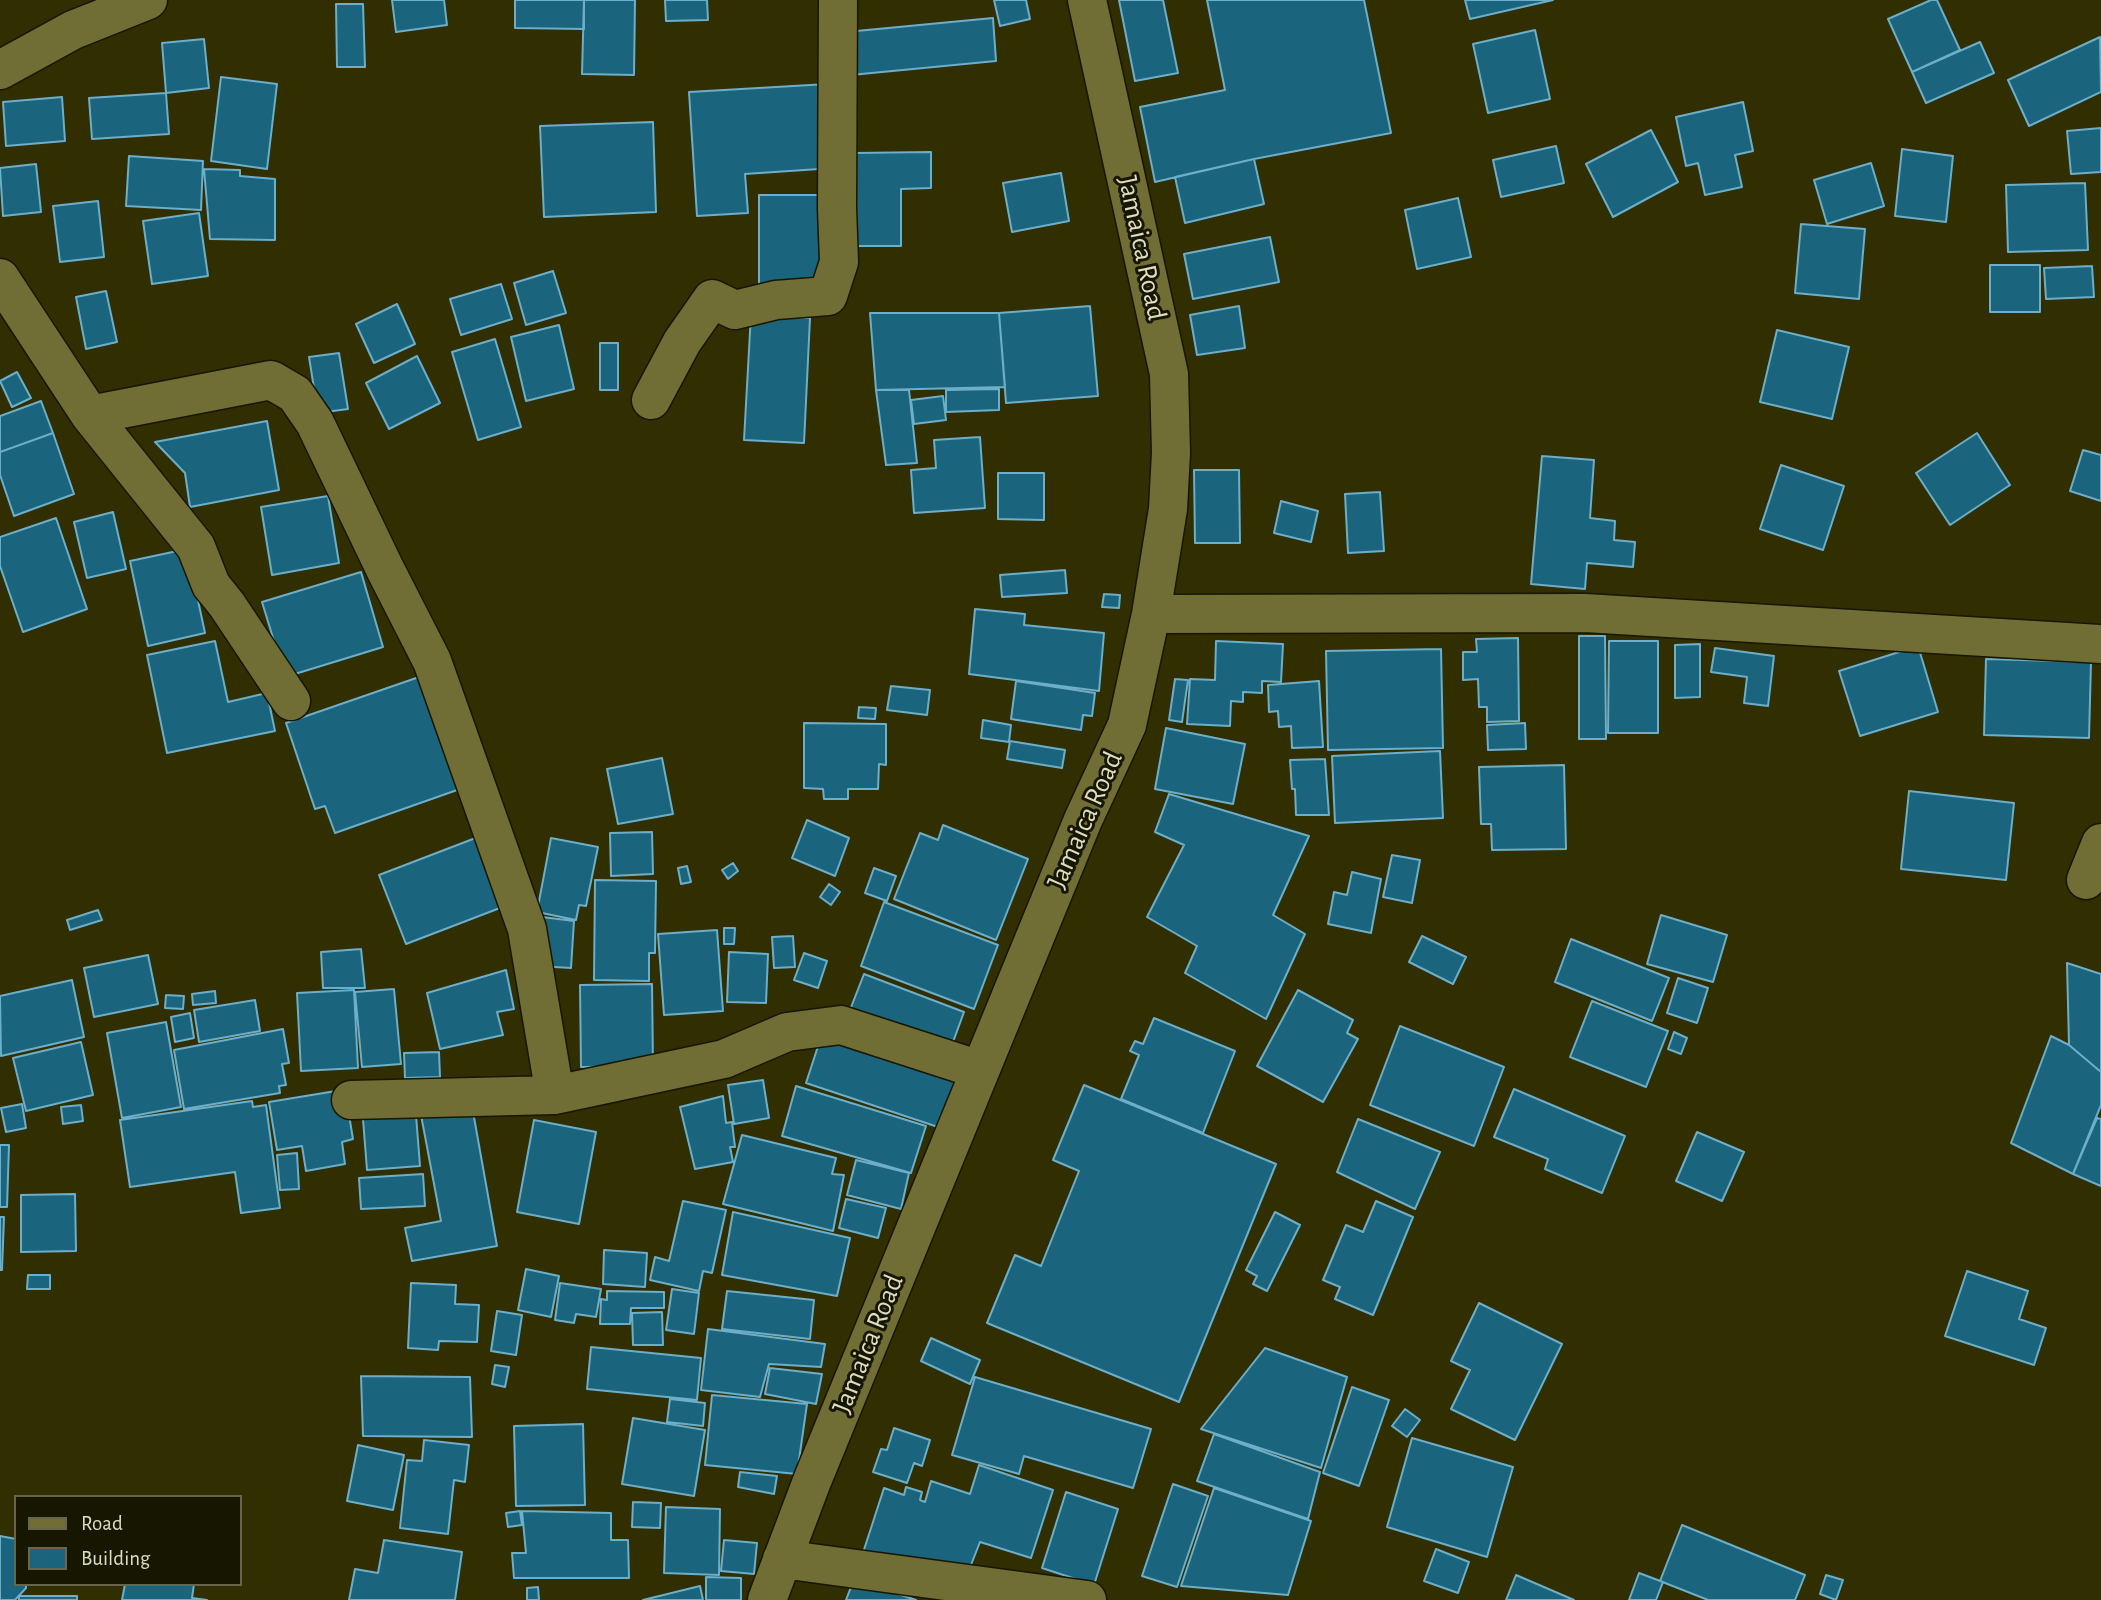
<!DOCTYPE html>
<style>
body{margin:0}
#map{position:relative;width:2101px;height:1600px;overflow:hidden;background:#312e02;font-family:"Alegreya Sans",sans-serif}
canvas{display:block}
.legend{position:absolute;left:14px;top:1495px;width:228px;height:91px;box-sizing:border-box;background:#171601;border:2px solid #67664d;margin:0;padding:9px 12px;list-style:none;font-size:21px;color:#deddc0}
.legend li{display:flex;align-items:center;gap:14px;height:35px}
.legend b{width:35px;border:2px solid #67664d}
</style>
<div id="map">
<canvas width="2101" height="1600"></canvas>
<ul class="legend">
<li><b style="height:9px;background:#706d35"></b>Road</li>
<li><b style="height:19px;background:#1a647d"></b>Building</li>
</ul>
</div>
<script>
const ctx = document.querySelector('canvas').getContext('2d');
ctx.lineJoin = 'round';
function fill(path, color) { ctx.fillStyle = color; ctx.fill(path, 'evenodd'); }
const shape = rows => new Path2D(rows.map(r => 'M' + r).join(''));
function stroke(path, color, width, dash) { ctx.strokeStyle = color; ctx.lineWidth = width; ctx.lineCap = dash ? 'butt' : 'round'; ctx.setLineDash(dash || []); ctx.stroke(path); }
function label(font, color, halo, rows, align = 'center') {
  ctx.font = font + ' "Alegreya Sans",sans-serif'; ctx.lineWidth = 6; ctx.setLineDash([]); ctx.textBaseline = 'middle'; ctx.strokeStyle = halo; ctx.fillStyle = color; for (const [text, x, y, turn = 0] of rows) {
    ctx.save(); ctx.translate(x, y); ctx.rotate((+turn || 0) * Math.PI / 180); ctx.textAlign = isNaN(turn) ? turn : align; if (halo) ctx.strokeText(text, 0, 0); ctx.fillText(text, 0, 0); ctx.restore();
  }
}
const building = shape([
 [392,0,444,0,447,25,396,32,392,0],
 [515,0,584,0,584,29,515,28,515,0],
 [584,0,635,0,634,75,582,74,584,0],
 [665,0,707,0,708,20,666,21,665,0],
 [994,0,1026,0,1030,19,1000,26,994,0],
 [1119,0,1163,0,1178,73,1135,81,1119,0],
 [1207,0,1364,0,1391,133,1254,159,1155,182,1140,107,1225,90,1207,0],
 [1465,0,1553,0,1470,19,1465,0],
 [1931,0,1937,0,1960,50,1912,72,1888,19,1931,0],
 [336,4,363,4,365,67,337,67,336,4],
 [993,18,996,61,851,75,846,32,993,18],
 [1535,30,1550,99,1488,113,1473,44,1535,30],
 [2100,37,2101,92,2029,126,2008,80,2100,37],
 [204,39,209,88,166,93,162,43,204,39],
 [1980,42,1994,73,1926,103,1912,72,1980,42],
 [221,77,277,84,267,169,211,161,221,77],
 [828,84,834,168,745,174,748,213,697,216,689,92,828,84],
 [166,93,169,134,92,139,89,98,166,93],
 [62,97,65,141,6,146,3,102,62,97],
 [1743,102,1753,151,1735,155,1742,187,1705,195,1698,163,1686,166,1676,117,1743,102],
 [653,122,656,212,544,217,540,126,653,122],
 [2101,128,2101,172,2071,174,2067,131,2101,128],
 [1651,130,1678,182,1613,217,1586,164,1651,130],
 [1556,146,1564,183,1501,197,1493,160,1556,146],
 [1902,149,1953,156,1946,222,1895,216,1902,149],
 [931,152,931,188,901,189,901,246,856,246,855,153,931,152],
 [129,156,203,161,201,210,126,206,129,156],
 [1254,159,1264,204,1185,223,1175,177,1254,159],
 [1871,163,1884,206,1827,224,1814,180,1871,163],
 [36,164,41,212,3,216,0,168,36,164],
 [204,169,240,170,240,176,275,179,275,240,210,239,204,169],
 [1061,173,1069,221,1012,232,1003,183,1061,173],
 [2085,183,2088,250,2008,252,2006,185,2085,183],
 [759,195,827,195,827,288,759,288,759,195],
 [1458,198,1471,257,1417,269,1405,210,1458,198],
 [98,201,104,257,60,262,53,206,98,201],
 [199,213,208,276,152,284,143,221,199,213],
 [1801,224,1865,229,1859,299,1795,293,1801,224],
 [1270,237,1279,282,1193,299,1184,254,1270,237],
 [1990,265,2040,265,2040,312,1990,312,1990,265],
 [2092,266,2094,297,2046,299,2044,268,2092,266],
 [553,271,566,313,526,325,514,283,553,271],
 [501,284,512,319,461,335,450,299,501,284],
 [106,291,117,342,86,349,76,297,106,291],
 [397,304,415,344,374,363,356,324,397,304],
 [1090,306,1098,396,1006,403,999,313,1090,306],
 [1239,306,1245,348,1197,355,1190,315,1239,306],
 [870,313,999,313,1005,387,876,390,870,313],
 [751,314,810,318,804,443,744,440,751,314],
 [559,325,574,389,526,401,511,337,559,325],
 [1777,330,1849,347,1832,419,1760,402,1777,330],
 [495,339,521,427,478,440,452,352,495,339],
 [600,343,618,343,618,390,600,390,600,343],
 [339,353,348,409,318,413,309,357,339,353],
 [417,356,440,403,389,429,366,383,417,356],
 [17,372,31,398,12,407,0,381,17,372],
 [999,389,999,410,946,412,946,390,999,389],
 [876,390,909,390,917,463,886,465,876,390],
 [943,396,946,420,914,424,911,400,943,396],
 [41,401,53,433,0,452,0,416,41,401],
 [267,421,279,490,190,507,185,473,155,442,267,421],
 [53,433,74,494,14,516,0,475,0,452,53,433],
 [1977,433,2010,485,1950,525,1916,473,1977,433],
 [980,437,985,508,914,513,911,470,936,468,934,440,980,437],
 [2083,450,2101,455,2101,501,2070,491,2083,450],
 [1542,456,1594,460,1590,518,1615,521,1614,540,1635,542,1633,567,1587,563,1585,589,1531,584,1542,456],
 [1781,465,1844,486,1823,550,1760,529,1781,465],
 [1194,470,1239,470,1240,543,1195,543,1194,470],
 [998,473,1044,473,1044,520,998,519,998,473],
 [1380,492,1384,551,1348,553,1345,494,1380,492],
 [328,496,339,563,272,575,261,507,328,496],
 [1281,501,1318,511,1311,542,1274,533,1281,501],
 [113,512,126,569,87,578,74,522,113,512],
 [56,518,87,609,23,632,0,566,0,537,56,518],
 [187,549,205,633,148,646,130,561,187,549],
 [1065,570,1067,593,1002,597,1000,575,1065,570],
 [361,572,383,647,285,677,262,602,361,572],
 [1104,594,1120,595,1119,608,1102,607,1104,594],
 [975,609,1025,614,1024,625,1104,633,1099,691,969,674,975,609],
 [1579,636,1605,636,1606,739,1579,739,1579,636],
 [1518,638,1519,721,1487,722,1487,707,1479,707,1478,679,1463,680,1463,652,1477,652,1476,639,1518,638],
 [215,641,228,702,267,693,275,731,167,753,147,655,215,641],
 [1216,641,1283,644,1281,682,1262,681,1262,693,1243,692,1243,702,1231,701,1230,726,1187,724,1190,679,1215,680,1216,641],
 [1609,641,1658,641,1658,733,1608,733,1609,641],
 [1700,644,1700,697,1675,698,1675,645,1700,644],
 [1918,646,1938,712,1860,736,1839,671,1918,646],
 [1715,648,1774,656,1768,706,1744,703,1747,677,1711,672,1715,648],
 [1441,649,1443,748,1328,750,1326,651,1441,649],
 [1986,659,2091,662,2089,738,1984,735,1986,659],
 [422,676,460,789,335,833,325,806,315,809,286,723,422,676],
 [1175,679,1188,680,1182,722,1169,720,1175,679],
 [1016,681,1095,693,1092,716,1083,715,1081,730,1011,719,1016,681],
 [1319,681,1323,747,1292,748,1291,726,1279,727,1278,711,1269,712,1268,685,1319,681],
 [891,686,930,690,927,715,887,710,891,686],
 [859,707,876,708,875,719,858,718,859,707],
 [983,720,1011,725,1009,742,981,738,983,720],
 [804,723,886,724,886,765,879,764,878,789,848,789,848,799,824,799,823,789,804,788,804,723],
 [1525,723,1526,749,1488,750,1487,725,1525,723],
 [1166,728,1245,744,1233,804,1155,789,1166,728],
 [1010,741,1065,750,1062,768,1007,759,1010,741],
 [1440,751,1443,818,1335,823,1332,756,1440,751],
 [662,758,673,814,618,824,607,769,662,758],
 [1325,759,1329,815,1296,815,1295,789,1292,789,1290,760,1325,759],
 [1564,765,1566,849,1492,850,1491,824,1481,824,1479,767,1564,765],
 [1909,791,2014,803,2006,880,1901,869,1909,791],
 [1169,794,1309,836,1273,915,1305,934,1266,1019,1185,973,1197,946,1147,917,1184,845,1155,832,1169,794],
 [807,820,849,838,835,876,792,858,807,820],
 [943,825,1028,859,996,940,894,899,920,833,938,840,943,825],
 [652,832,653,874,611,876,610,833,652,832],
 [486,834,513,903,406,944,379,875,486,834],
 [551,838,598,847,586,906,579,905,576,920,537,912,551,838],
 [1392,855,1420,860,1412,903,1383,897,1392,855],
 [733,863,738,871,728,879,722,870,733,863],
 [687,866,691,882,681,884,678,868,687,866],
 [874,868,896,876,887,901,865,893,874,868],
 [1352,872,1381,879,1371,933,1328,924,1334,892,1347,895,1352,872],
 [595,880,656,881,655,953,649,953,649,981,594,980,595,880],
 [829,884,840,892,831,905,820,897,829,884],
 [884,902,998,945,974,1009,861,966,884,902],
 [98,910,102,920,70,930,67,920,98,910],
 [1661,915,1727,935,1713,982,1647,964,1661,915],
 [542,917,574,921,571,968,539,966,542,917],
 [724,928,735,928,734,944,724,944,724,928],
 [717,930,723,1011,664,1015,658,934,717,930],
 [793,936,795,967,774,968,772,937,793,936],
 [1422,936,1466,957,1453,984,1409,962,1422,936],
 [1571,939,1669,978,1652,1021,1555,982,1571,939],
 [361,949,365,988,323,988,321,952,361,949],
 [729,952,768,954,766,1003,727,1002,729,952],
 [804,953,827,961,818,988,794,980,804,953],
 [148,955,158,1004,94,1017,84,968,148,955],
 [2067,963,2101,974,2101,1072,2069,1045,2067,963],
 [506,970,514,1009,497,1012,503,1035,440,1049,427,993,506,970],
 [864,974,964,1012,949,1053,848,1015,864,974],
 [1678,978,1708,988,1697,1023,1667,1013,1678,978],
 [72,980,84,1037,1,1056,0,996,72,980],
 [652,984,653,1066,581,1067,580,985,652,984],
 [394,989,401,1064,362,1067,355,992,394,989],
 [354,990,358,1068,301,1071,297,993,354,990],
 [1298,990,1353,1020,1347,1033,1358,1039,1323,1102,1257,1066,1298,990],
 [215,991,216,1003,193,1005,192,994,215,991],
 [166,995,184,996,183,1009,165,1008,166,995],
 [255,1000,260,1031,199,1042,194,1010,255,1000],
 [1592,1001,1668,1031,1646,1087,1570,1057,1592,1001],
 [190,1013,194,1038,175,1042,171,1017,190,1013],
 [1154,1018,1235,1051,1203,1133,1121,1099,1139,1055,1130,1051,1135,1041,1143,1044,1154,1018],
 [166,1022,181,1107,122,1118,107,1033,166,1022],
 [1400,1026,1504,1067,1474,1146,1370,1105,1400,1026],
 [283,1029,289,1063,282,1064,286,1085,279,1086,280,1093,184,1109,174,1050,283,1029],
 [1674,1032,1687,1038,1681,1054,1668,1049,1674,1032],
 [822,1034,961,1075,947,1130,806,1083,822,1034],
 [2051,1036,2069,1045,2101,1072,2101,1105,2073,1174,2011,1143,2051,1036],
 [81,1042,93,1095,26,1111,13,1058,81,1042],
 [439,1052,440,1077,405,1078,404,1053,439,1052],
 [763,1080,769,1118,734,1124,728,1085,763,1080],
 [1084,1085,1276,1164,1179,1402,987,1323,1015,1255,1041,1266,1079,1171,1053,1160,1084,1085],
 [796,1086,926,1126,911,1173,782,1136,796,1086],
 [348,1089,349,1115,353,1139,342,1142,345,1164,306,1171,302,1146,277,1150,269,1102,348,1089],
 [1514,1089,1625,1136,1602,1193,1545,1169,1548,1159,1494,1137,1514,1089],
 [723,1096,726,1123,732,1122,735,1147,730,1147,733,1162,695,1169,680,1107,723,1096],
 [252,1101,253,1107,266,1105,280,1208,241,1213,235,1172,130,1187,120,1120,252,1101],
 [22,1104,26,1128,6,1132,1,1108,22,1104],
 [81,1105,83,1121,63,1124,61,1107,81,1105],
 [472,1106,497,1246,412,1261,405,1228,441,1221,421,1115,472,1106],
 [416,1115,420,1166,367,1170,363,1119,416,1115],
 [2097,1118,2101,1119,2101,1186,2073,1174,2097,1118],
 [1358,1119,1440,1152,1415,1209,1337,1172,1358,1119],
 [534,1120,596,1132,579,1224,517,1212,534,1120],
 [1697,1132,1744,1152,1722,1201,1676,1181,1697,1132],
 [742,1135,836,1158,832,1174,844,1175,833,1231,723,1204,742,1135],
 [0,1145,9,1145,7,1207,0,1207,0,1145],
 [297,1153,299,1189,280,1190,277,1155,297,1153],
 [856,1160,909,1173,901,1209,847,1195,856,1160],
 [423,1174,425,1206,361,1209,359,1178,423,1174],
 [75,1194,76,1251,21,1252,21,1195,75,1194],
 [846,1199,886,1208,878,1238,839,1228,846,1199],
 [683,1201,726,1210,712,1273,703,1271,699,1291,650,1280,655,1257,669,1261,683,1201],
 [1376,1201,1413,1217,1373,1315,1335,1299,1340,1287,1323,1280,1346,1225,1363,1232,1376,1201],
 [733,1212,850,1238,837,1296,722,1275,733,1212],
 [1275,1212,1300,1225,1267,1291,1253,1284,1257,1276,1246,1270,1275,1212],
 [0,1217,4,1217,2,1270,0,1270,0,1217],
 [604,1250,647,1253,645,1287,603,1284,604,1250],
 [526,1269,559,1276,551,1317,518,1310,526,1269],
 [1967,1271,2028,1291,2019,1319,2046,1328,2034,1365,1945,1336,1967,1271],
 [28,1275,50,1275,50,1289,27,1289,28,1275],
 [411,1283,456,1285,455,1304,479,1305,477,1342,439,1341,438,1350,408,1348,411,1283],
 [560,1283,601,1289,596,1317,576,1314,574,1323,555,1320,560,1283],
 [672,1289,699,1293,694,1334,666,1330,672,1289],
 [607,1291,664,1292,664,1308,631,1308,630,1324,600,1324,601,1299,607,1300,607,1291],
 [727,1291,814,1300,810,1339,722,1329,727,1291],
 [1479,1303,1562,1344,1515,1440,1451,1409,1470,1370,1451,1361,1479,1303],
 [497,1311,522,1315,516,1355,491,1351,497,1311],
 [662,1312,663,1345,633,1345,632,1313,662,1312],
 [708,1329,825,1344,821,1367,769,1364,760,1397,701,1390,708,1329],
 [931,1338,980,1360,970,1384,921,1361,931,1338],
 [591,1347,701,1358,697,1400,587,1389,591,1347],
 [1265,1348,1347,1377,1321,1468,1201,1429,1265,1348],
 [495,1365,509,1367,505,1387,492,1384,495,1365],
 [770,1368,822,1374,816,1404,765,1394,770,1368],
 [361,1376,470,1377,472,1437,363,1436,361,1376],
 [975,1377,1151,1429,1133,1488,1024,1456,1019,1474,952,1455,975,1377],
 [1352,1387,1389,1400,1359,1486,1323,1473,1352,1387],
 [712,1395,807,1404,797,1474,705,1465,712,1395],
 [670,1399,705,1403,703,1426,667,1422,670,1399],
 [1405,1409,1420,1420,1407,1437,1392,1426,1405,1409],
 [633,1418,705,1430,694,1496,622,1484,633,1418],
 [583,1424,585,1505,516,1506,514,1426,583,1424],
 [894,1428,930,1440,922,1466,914,1463,907,1483,873,1472,881,1449,887,1450,894,1428],
 [1214,1434,1320,1472,1308,1519,1197,1481,1214,1434],
 [1412,1438,1513,1467,1487,1557,1387,1527,1412,1438],
 [424,1440,469,1445,465,1482,454,1480,448,1534,400,1528,407,1460,422,1461,424,1440],
 [358,1445,404,1455,393,1510,347,1501,358,1445],
 [979,1465,1053,1490,1031,1558,980,1542,967,1575,861,1559,884,1488,904,1495,906,1487,922,1492,920,1500,925,1502,931,1481,970,1494,979,1465],
 [740,1472,777,1476,774,1494,738,1487,740,1472],
 [1173,1484,1208,1496,1177,1587,1142,1576,1173,1484],
 [1214,1488,1311,1521,1288,1595,1181,1586,1214,1488],
 [1066,1492,1118,1509,1094,1585,1042,1568,1066,1492],
 [633,1502,661,1503,660,1528,632,1527,633,1502],
 [666,1507,720,1509,719,1575,664,1573,666,1507],
 [520,1511,522,1525,508,1527,506,1513,520,1511],
 [522,1511,611,1513,611,1540,628,1540,629,1578,514,1578,512,1553,526,1553,522,1511],
 [1682,1525,1805,1575,1795,1600,1708,1600,1660,1581,1682,1525],
 [0,1536,16,1539,16,1584,26,1584,26,1588,15,1600,0,1600,0,1536],
 [384,1540,462,1552,455,1600,349,1600,355,1569,378,1573,384,1540],
 [724,1540,757,1543,754,1574,721,1571,724,1540],
 [1436,1549,1469,1562,1458,1593,1424,1581,1436,1549],
 [1639,1573,1663,1582,1656,1600,1629,1600,1639,1573],
 [1516,1575,1574,1600,1506,1600,1516,1575],
 [1826,1575,1843,1580,1836,1600,1820,1594,1826,1575],
 [706,1577,741,1578,741,1600,706,1600,706,1577],
 [854,1579,916,1600,846,1600,854,1579],
 [125,1584,194,1584,192,1598,207,1600,122,1600,125,1584],
 [700,1586,703,1600,643,1600,700,1586],
 [538,1587,539,1600,527,1600,527,1588,538,1587],
 [19,1596,77,1596,77,1600,19,1600,19,1596]
]);
const minor = shape([
 [0,70,73,30,148,0],
 [0,278,90,415,196,547,211,585,227,605,291,701],
 [651,400,682,342,712,299,735,310,776,300,828,296,839,262,837,208,838,0],
 [90,415,271,380,295,394,315,423,385,569,432,661,527,929,555,1095],
 [1151,614,1585,613,2101,644],
 [2086,880,2101,843],
 [351,1100,555,1095,724,1059,787,1032,841,1025,980,1070],
 [782,1559,1087,1600],
 [767,1600,812,1481,1083,820,1127,725,1151,614,1168,509,1171,453,1169,374,1087,0]
]);
const streetNames = [
 ["Jamaica Road",1142,248,78],
 ["Jamaica Road",1085,820,-66],
 ["Jamaica Road",868,1344,-68]
];
fill(building, '#1a647d');
stroke(building, '#6daec8', 2);
stroke(minor, '#181600', 41);
stroke(minor, '#706d35', 38);
label('28px', '#deddc0', '#171601', streetNames);
</script>
